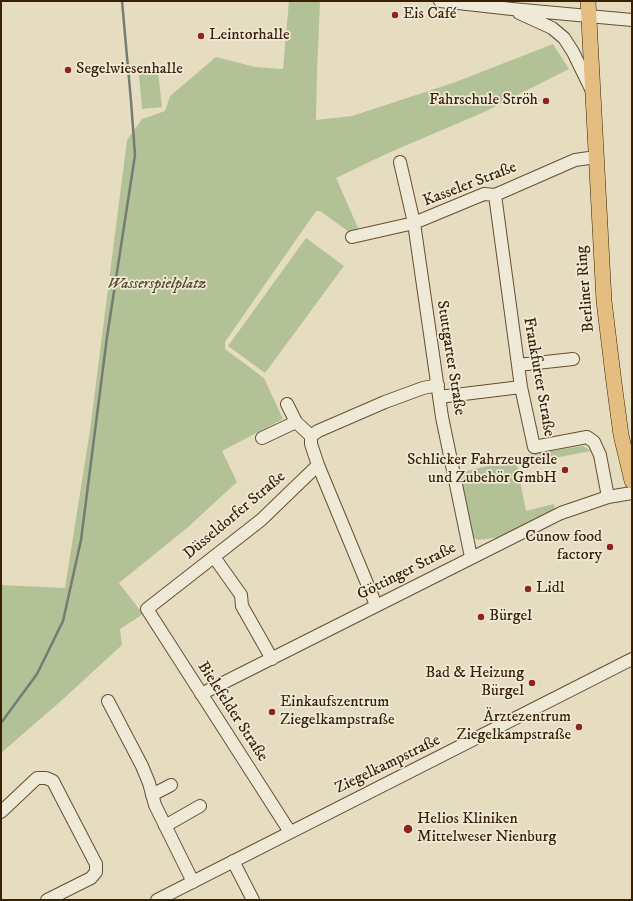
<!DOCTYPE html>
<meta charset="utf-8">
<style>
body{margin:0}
#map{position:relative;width:633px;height:901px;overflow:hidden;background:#e6ddc1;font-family:"IM FELL DW Pica",serif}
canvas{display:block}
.frame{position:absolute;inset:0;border:2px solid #3a2003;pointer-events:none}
</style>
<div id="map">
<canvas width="633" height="901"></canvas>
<div class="frame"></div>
</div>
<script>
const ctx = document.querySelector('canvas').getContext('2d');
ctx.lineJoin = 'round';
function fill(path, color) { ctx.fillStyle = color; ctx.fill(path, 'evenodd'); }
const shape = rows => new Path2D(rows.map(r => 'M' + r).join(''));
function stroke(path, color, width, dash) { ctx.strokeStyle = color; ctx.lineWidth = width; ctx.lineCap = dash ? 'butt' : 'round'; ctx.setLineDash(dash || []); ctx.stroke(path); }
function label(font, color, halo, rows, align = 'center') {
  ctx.font = font + ' "IM FELL DW Pica",serif'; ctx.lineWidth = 3.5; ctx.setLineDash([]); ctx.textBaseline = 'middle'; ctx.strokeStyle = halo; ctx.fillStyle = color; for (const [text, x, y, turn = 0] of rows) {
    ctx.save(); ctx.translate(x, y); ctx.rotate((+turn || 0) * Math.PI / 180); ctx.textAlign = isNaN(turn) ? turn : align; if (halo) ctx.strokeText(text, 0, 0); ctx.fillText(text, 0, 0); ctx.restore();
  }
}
const green = shape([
 [289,1,320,1,317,73,316,120,352,116,453,83,553,44,569,69,482,113,386,154,336,178,359,230,352,234,320,211,316,211,225,342,225,349,264,378,283,419,222,451,237,482,187,528,119,583,143,614,120,629,122,645,61,701,1,753,1,585,65,588,90,430,127,140,142,119,165,111,170,96,216,57,255,67,283,69],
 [158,72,162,107,142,109,139,74],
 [306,238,344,266,265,373,228,346],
 [583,446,591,451,517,465,526,511,554,504,555,509,500,537,478,540,474,538,460,473,532,454]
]);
const stream = shape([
 [1,723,37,674,63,621,81,540,107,337,135,155,131,101,122,1]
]);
const minor = shape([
 [440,1,512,9,632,20],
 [519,13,552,28,564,38,573,52,591,89],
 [400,162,414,223,442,417,471,557],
 [495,195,521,387,534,447,587,437,594,442,600,455,608,497],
 [352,237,414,223,484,194,495,195,575,160,596,157],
 [518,365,573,359],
 [439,397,521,387],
 [287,404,296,422],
 [311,436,318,431,385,402,423,388,438,385],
 [262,438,296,422,311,436,311,444,318,465,376,605],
 [214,557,241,595,242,606,272,659],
 [201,694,561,513,608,497,632,493],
 [108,701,142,766,149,783,155,805,193,882],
 [152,795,171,785],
 [1,812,37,778,46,778,53,781,57,789,96,864,96,872,91,878,47,900],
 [165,826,200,806],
 [290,832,147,609,261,520,318,465],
 [233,861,253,900],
 [157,900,632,659]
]);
const major = shape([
 [588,1,604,301,614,383,621,435,632,481]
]);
const markers = [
 [395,15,4,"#8f2418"],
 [201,36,4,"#8f2418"],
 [68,70,4,"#8f2418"],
 [546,101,4,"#8f2418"],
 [565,470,4,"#8f2418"],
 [610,547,4,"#8f2418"],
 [528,589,4,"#8f2418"],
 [481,617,4,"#8f2418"],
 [532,683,4,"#8f2418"],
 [272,712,4,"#8f2418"],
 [579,727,4,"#8f2418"],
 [408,829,5,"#8f2418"]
];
const poiNames = [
 ["Eis Café",403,15],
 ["Leintorhalle",209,36],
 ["Segelwiesenhalle",76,70],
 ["Fahrschule Ströh",538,101,"right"],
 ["Schlicker Fahrzeugteile",557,461,"right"],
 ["und Zubehör GmbH",557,479,"right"],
 ["Cunow food",602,538,"right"],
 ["factory",602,556,"right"],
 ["Lidl",536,589],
 ["Bürgel",489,617],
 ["Bad & Heizung",524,674,"right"],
 ["Bürgel",524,692,"right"],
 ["Einkaufszentrum",280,703],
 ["Ziegelkampstraße",280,721],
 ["Ärztezentrum",571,718,"right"],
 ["Ziegelkampstraße",571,736,"right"],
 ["Helios Kliniken",417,820],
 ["Mittelweser Nienburg",417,838]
];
const streetNames = [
 ["Kasseler Straße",470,185,-21],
 ["Berliner Ring",586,289,-95],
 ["Stuttgarter Straße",450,358,81],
 ["Frankfurter Straße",538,377,80],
 ["Düsseldorfer Straße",235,516,-40],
 ["Göttinger Straße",407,572,-27],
 ["Bielefelder Straße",232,712,57],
 ["Ziegelkampstraße",388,765,-26]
];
const parkNames = [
 ["Wasserspielplatz",157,285]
];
fill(green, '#b2c296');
stroke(stream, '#757c73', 2.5);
stroke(minor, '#654f32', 14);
stroke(major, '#3a2003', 16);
stroke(minor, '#efe9d7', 12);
stroke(major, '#e3be80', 15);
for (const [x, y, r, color] of markers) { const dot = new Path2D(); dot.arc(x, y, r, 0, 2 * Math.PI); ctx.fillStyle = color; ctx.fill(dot); stroke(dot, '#efe9d7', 1.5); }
label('16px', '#3a2003', '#efe9d7', poiNames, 'left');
label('16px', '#3a2003', '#efe9d7', streetNames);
label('italic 16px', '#584828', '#efe9d7', parkNames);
</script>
